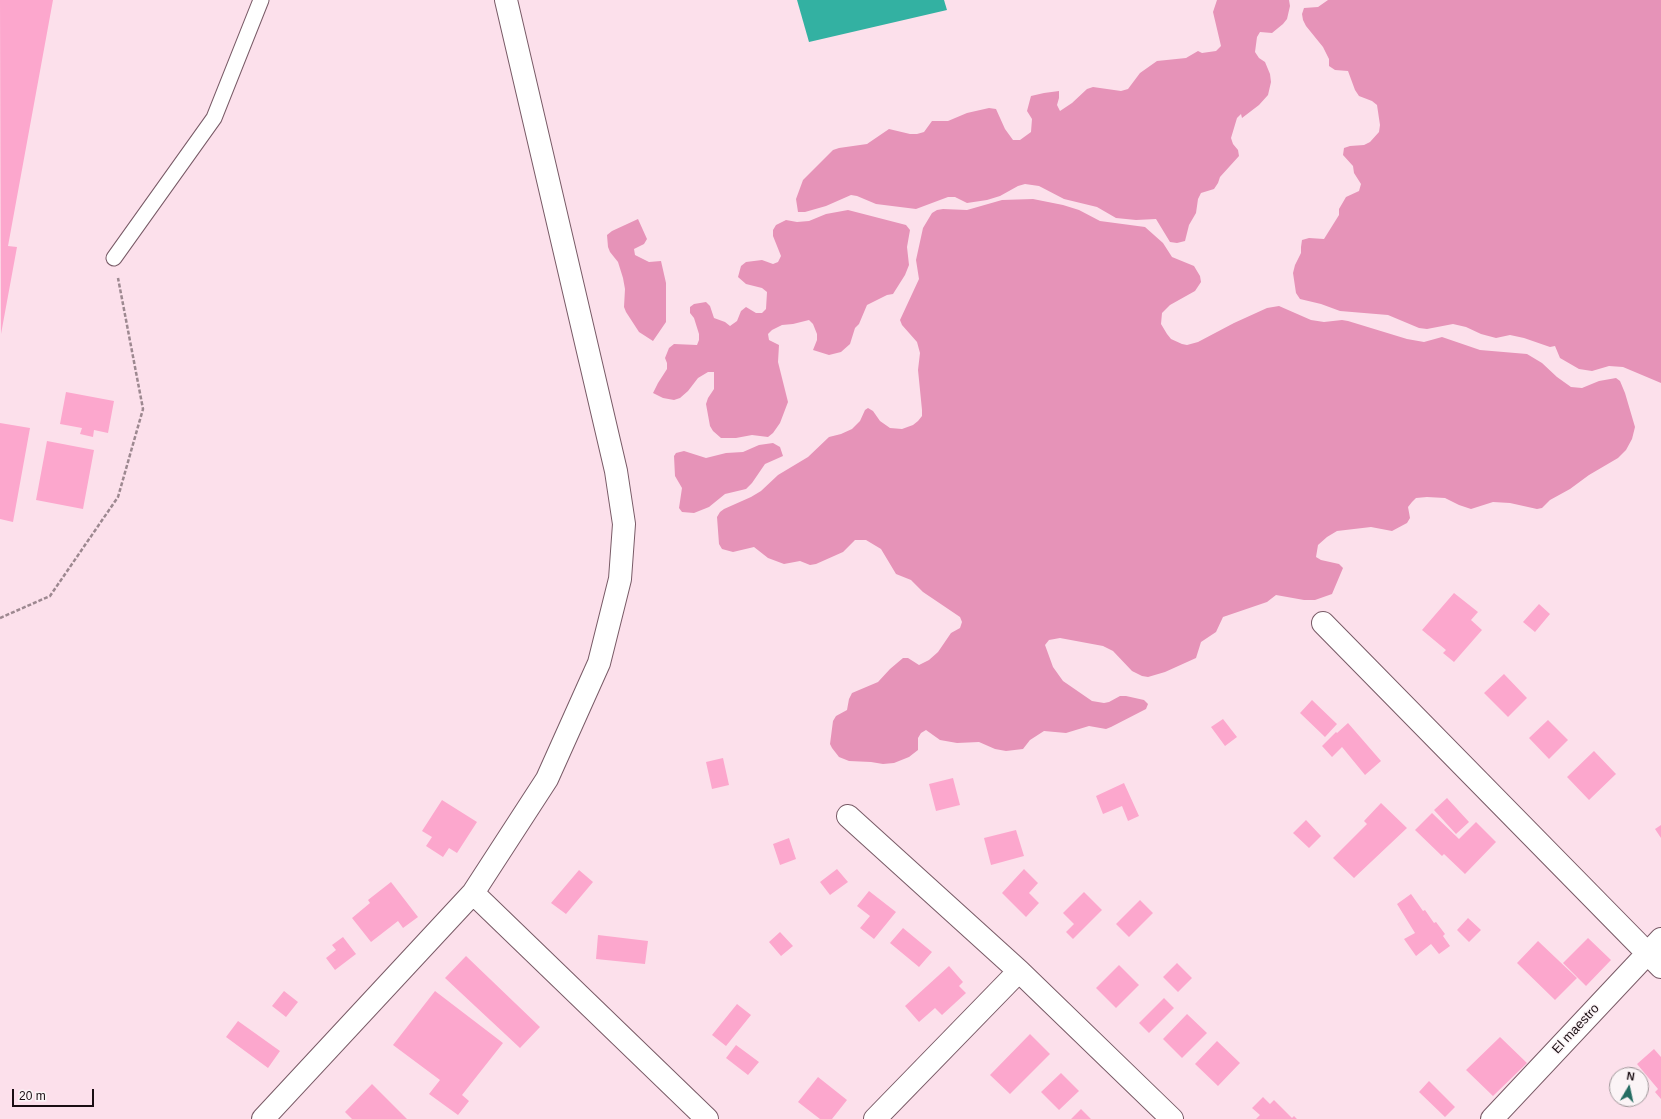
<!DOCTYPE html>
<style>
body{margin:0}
#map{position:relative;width:1661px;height:1119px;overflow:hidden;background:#fce0eb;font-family:Arial,sans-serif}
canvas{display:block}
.north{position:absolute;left:1609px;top:1067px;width:40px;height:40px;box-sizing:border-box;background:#fbf4f6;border:1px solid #a1989b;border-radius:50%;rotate:9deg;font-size:11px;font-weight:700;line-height:16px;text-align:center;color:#1a0e13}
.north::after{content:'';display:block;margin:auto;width:14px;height:18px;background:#256d63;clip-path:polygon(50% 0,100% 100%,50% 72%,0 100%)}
.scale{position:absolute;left:12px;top:1089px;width:82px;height:18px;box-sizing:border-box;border:2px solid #1a0e13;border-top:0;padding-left:5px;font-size:12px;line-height:14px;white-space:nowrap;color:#1a0e13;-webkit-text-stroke:3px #fbf4f6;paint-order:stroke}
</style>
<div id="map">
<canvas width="1661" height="1119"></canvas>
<div class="north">N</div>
<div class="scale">20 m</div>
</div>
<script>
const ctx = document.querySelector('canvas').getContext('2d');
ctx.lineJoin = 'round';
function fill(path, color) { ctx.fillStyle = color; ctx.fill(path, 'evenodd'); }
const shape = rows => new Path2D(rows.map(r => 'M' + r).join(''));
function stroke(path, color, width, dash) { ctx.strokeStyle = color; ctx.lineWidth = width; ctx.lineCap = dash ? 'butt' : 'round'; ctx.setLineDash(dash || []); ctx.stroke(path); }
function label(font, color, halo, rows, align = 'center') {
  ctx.font = font + ' Arial,sans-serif'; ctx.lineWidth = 3; ctx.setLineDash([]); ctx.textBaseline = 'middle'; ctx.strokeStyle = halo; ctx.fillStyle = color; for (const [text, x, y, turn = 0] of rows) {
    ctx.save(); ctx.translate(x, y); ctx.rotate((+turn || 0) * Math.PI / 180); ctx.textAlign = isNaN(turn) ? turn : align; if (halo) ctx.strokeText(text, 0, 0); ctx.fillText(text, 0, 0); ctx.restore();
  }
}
const forest = shape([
 [1217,0,1289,0,1290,6,1287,19,1283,24,1272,33,1260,32,1257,37,1255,52,1259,58,1265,62,1270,74,1271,82,1268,95,1259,105,1242,118,1241,114,1237,118,1231,138,1233,144,1238,150,1239,156,1220,177,1218,183,1214,189,1201,193,1198,199,1196,213,1189,225,1185,241,1177,243,1170,242,1156,219,1136,220,1116,218,1097,207,1064,199,1039,186,1025,184,1018,186,1000,196,987,200,967,203,955,197,948,197,916,209,876,204,857,196,851,195,826,206,805,212,798,212,796,199,803,180,833,150,839,148,867,144,889,129,910,134,917,134,924,132,932,121,948,121,967,113,989,108,996,109,1005,129,1013,140,1020,140,1031,132,1032,119,1027,111,1031,96,1044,93,1059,91,1059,98,1057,105,1060,111,1072,103,1087,89,1093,87,1121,91,1128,89,1140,73,1157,61,1186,58,1198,51,1202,53,1216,51,1221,46,1213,12],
 [1328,0,1661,0,1661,383,1623,367,1609,366,1592,371,1579,369,1560,358,1555,346,1550,347,1524,338,1510,335,1496,338,1481,334,1466,327,1453,324,1427,329,1419,328,1388,315,1340,311,1321,304,1300,299,1296,293,1293,273,1295,265,1301,253,1301,247,1302,240,1309,238,1324,239,1339,215,1339,209,1346,197,1359,191,1361,184,1354,173,1353,166,1343,155,1344,148,1350,146,1364,145,1370,142,1379,132,1380,125,1377,105,1372,101,1359,96,1355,90,1348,71,1335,70,1329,66,1329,59,1323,47,1306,26,1303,20,1302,14,1304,8,1318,7],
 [1033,199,1063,205,1079,210,1100,221,1145,227,1163,243,1172,257,1194,266,1200,276,1201,282,1195,291,1170,305,1162,313,1161,324,1167,334,1171,339,1182,344,1187,345,1198,342,1234,323,1267,308,1279,306,1311,320,1324,322,1342,320,1348,321,1407,339,1424,342,1442,337,1480,350,1527,354,1542,363,1557,377,1571,387,1582,388,1599,381,1616,378,1620,381,1625,393,1635,427,1632,439,1626,450,1618,458,1589,475,1570,489,1550,500,1542,508,1537,509,1510,503,1493,502,1471,509,1459,505,1445,498,1427,497,1416,498,1412,502,1408,507,1410,518,1407,523,1392,531,1371,527,1337,531,1327,537,1318,545,1316,557,1321,560,1339,564,1343,568,1332,594,1315,600,1304,600,1276,595,1267,602,1223,617,1216,632,1201,642,1196,658,1165,672,1148,677,1142,676,1132,671,1113,651,1103,646,1060,638,1049,640,1045,645,1053,667,1063,681,1092,701,1104,703,1109,702,1120,696,1126,696,1144,700,1148,704,1146,709,1111,727,1106,729,1089,726,1066,733,1044,731,1030,740,1023,749,1006,751,995,749,979,742,957,743,940,740,926,730,921,733,918,738,918,750,909,757,894,763,883,764,871,762,849,761,839,757,832,748,830,744,833,721,836,716,847,710,849,699,852,693,878,682,890,669,903,658,908,658,919,665,929,660,938,652,951,633,960,628,962,622,960,617,923,592,911,580,896,574,881,549,866,540,855,540,843,552,816,564,810,565,800,561,784,564,768,558,754,547,733,552,722,549,719,544,717,517,720,512,724,509,751,497,761,491,778,475,808,457,829,437,841,434,852,429,860,421,865,410,868,408,873,411,880,421,890,428,902,429,913,425,918,421,922,416,922,410,918,370,920,353,917,342,902,325,900,320,919,279,916,260,923,228,932,213,937,210,943,209,967,210,1002,200],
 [848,210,906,225,910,230,907,247,909,265,905,275,893,294,887,295,867,305,859,324,855,328,850,344,841,352,829,355,813,350,817,340,817,334,813,324,809,320,793,324,782,325,772,330,768,334,769,340,779,345,778,362,788,402,780,423,773,433,768,437,752,435,736,438,721,438,713,431,710,426,706,404,708,398,714,389,714,372,708,372,698,378,688,391,680,398,674,400,663,398,653,393,658,383,667,369,667,363,665,358,669,348,674,344,697,345,699,340,699,334,694,318,690,313,690,307,694,304,706,302,710,306,714,318,725,322,730,326,737,321,741,311,746,307,756,313,762,313,766,309,767,292,762,288,746,284,738,277,741,266,746,262,762,260,773,264,778,262,781,256,773,236,773,230,776,225,786,220,797,222,809,221,826,214],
 [638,219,647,239,644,244,634,249,635,255,649,262,661,261,666,283,666,322,653,341,639,332,626,312,624,307,625,289,623,278,618,262,610,252,608,247,607,235,612,231],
 [773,443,780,447,783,456,765,464,752,483,746,489,725,494,709,507,694,513,682,512,679,508,682,488,675,476,674,456,676,453,684,451,706,458,726,453,743,452,759,445]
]);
const water = shape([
 [797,0,944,0,947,10,809,42]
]);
const building = shape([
 [0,0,53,0,8,246,17,247,1,334],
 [66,392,114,401,108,433,94,430,93,437,80,434,82,428,60,424],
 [0,423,30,428,13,522,0,519],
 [47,441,94,450,83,509,36,500],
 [1454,593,1478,612,1471,620,1482,630,1454,662,1443,653,1446,650,1422,630],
 [1539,604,1550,614,1535,632,1523,622],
 [1504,674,1527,698,1508,717,1484,693],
 [1312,700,1337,724,1325,737,1300,713],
 [1223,719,1237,737,1225,746,1211,727],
 [1548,720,1568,740,1549,759,1529,738],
 [1348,723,1381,761,1365,775,1342,747,1332,757,1322,746,1336,732,1337,733],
 [1594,751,1616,774,1589,800,1567,777],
 [723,758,729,785,712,789,706,762],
 [953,778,960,805,936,811,929,784],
 [1124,783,1139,816,1128,821,1122,806,1103,814,1096,796],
 [1447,798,1469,822,1456,834,1434,810],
 [442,800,477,822,457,853,449,848,443,857,426,846,432,837,422,831],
 [1381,803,1407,828,1354,878,1333,858,1367,824,1364,821],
 [1432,813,1459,839,1476,822,1496,842,1465,874,1444,854,1442,856,1415,830],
 [1306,820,1321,836,1309,848,1293,833],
 [1661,825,1661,838,1655,829],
 [1016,830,1024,856,991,865,984,838],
 [789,838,796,859,780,865,773,844],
 [837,869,848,882,830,895,820,882],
 [1024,869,1038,883,1029,893,1039,903,1026,917,1002,893],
 [579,870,593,882,566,914,551,903],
 [391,882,418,917,403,928,398,921,371,942,352,918,370,903,368,900],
 [869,891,896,912,874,939,860,928,870,916,857,906],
 [1084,892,1102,910,1073,939,1066,932,1074,924,1063,913],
 [1411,894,1423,911,1425,910,1434,923,1436,922,1445,934,1443,936,1450,946,1439,954,1431,944,1416,956,1404,939,1415,933,1397,904],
 [1140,900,1153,913,1129,937,1116,924],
 [1468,918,1481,930,1469,942,1457,930],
 [903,928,932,952,919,967,890,943],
 [780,932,793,946,781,956,769,942],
 [598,935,648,941,645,964,596,959],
 [343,937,356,954,335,970,326,958,336,950,332,945],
 [1588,938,1611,960,1586,986,1563,963],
 [1538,941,1577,978,1555,1000,1517,963],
 [466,956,540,1027,520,1048,445,978],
 [1177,963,1192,978,1178,992,1163,977],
 [1119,965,1139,985,1116,1008,1096,988],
 [949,966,963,982,959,986,966,993,942,1015,935,1008,919,1022,905,1006],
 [284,991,298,1002,286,1017,272,1006],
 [435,991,503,1043,462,1095,469,1101,458,1115,429,1094,440,1080,393,1045],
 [1164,998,1174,1008,1149,1033,1139,1023],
 [737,1004,751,1015,726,1046,712,1035],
 [1187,1014,1207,1033,1182,1058,1163,1039],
 [238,1021,280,1051,268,1068,226,1037],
 [1030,1034,1050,1054,1010,1094,990,1075],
 [1500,1037,1527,1063,1493,1096,1466,1070],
 [1217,1041,1240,1063,1218,1086,1195,1064],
 [736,1045,759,1062,748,1075,726,1058],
 [1654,1049,1661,1057,1661,1099,1655,1092,1658,1089,1637,1064],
 [1061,1073,1079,1091,1059,1110,1041,1092],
 [818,1077,847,1100,832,1119,820,1119,798,1102],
 [1429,1081,1455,1107,1445,1117,1419,1092],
 [372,1084,407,1119,352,1119,345,1112],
 [1263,1097,1270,1104,1274,1100,1292,1118,1294,1116,1297,1119,1256,1119,1260,1115,1252,1108],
 [1081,1109,1091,1119,1071,1119]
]);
const path = shape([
 [0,618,50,596,118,497,143,409,118,278]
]);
const service = shape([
 [114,258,214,118,261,0]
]);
const minor = shape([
 [1323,623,1661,967],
 [848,816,1019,971,1172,1119],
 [473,893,707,1119],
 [263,1119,473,893,547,779,599,663,620,579,624,524,616,471,506,0],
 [875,1119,1019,971],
 [1492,1119,1661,939]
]);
const streetNames = [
 ["El maestro",1576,1029,-47]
];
fill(forest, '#e693b8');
fill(water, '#33b1a2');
fill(building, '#fca7cd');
stroke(service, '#785a66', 17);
stroke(minor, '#785a66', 24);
stroke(path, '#9d8890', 2.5, [4, 2]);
stroke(service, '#fff', 15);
stroke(minor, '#fff', 22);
label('13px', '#1a0e13', '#fbf4f6', streetNames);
</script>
